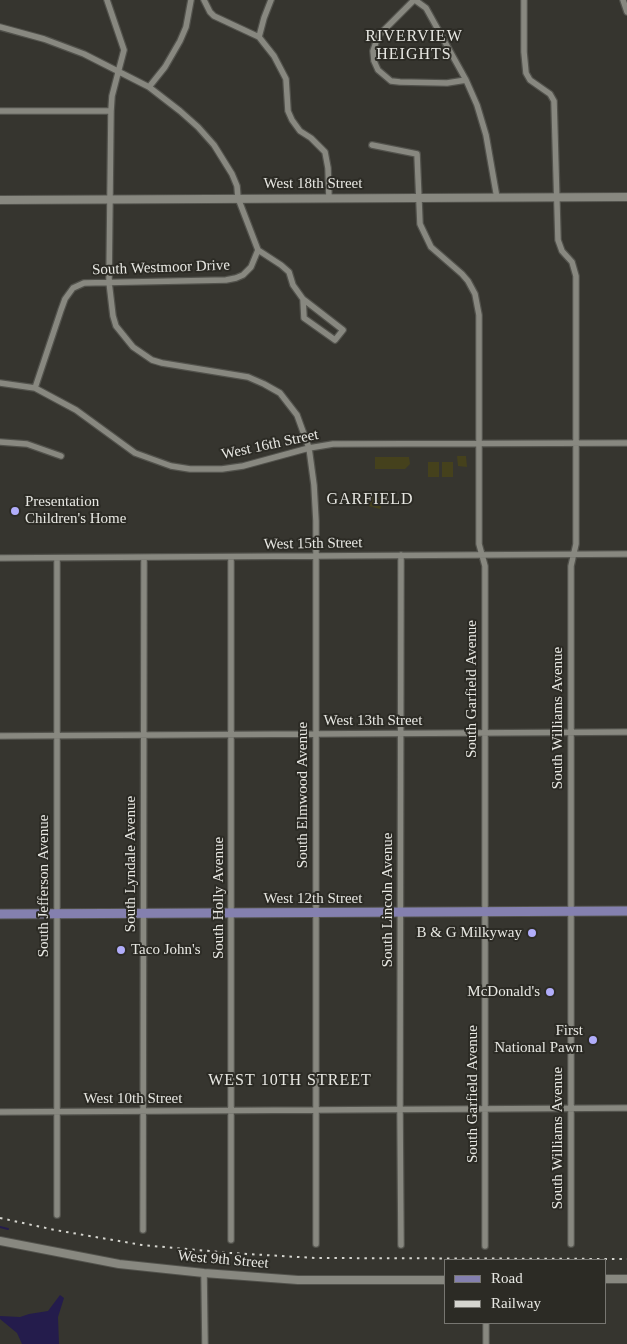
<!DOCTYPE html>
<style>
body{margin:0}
#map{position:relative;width:627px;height:1344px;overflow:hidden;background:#36352f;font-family:Georgia,serif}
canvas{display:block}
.legend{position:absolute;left:444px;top:1259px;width:162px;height:65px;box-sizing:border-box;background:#2c2b25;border:1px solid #777671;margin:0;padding:6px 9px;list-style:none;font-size:15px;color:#e7e7e2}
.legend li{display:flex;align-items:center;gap:10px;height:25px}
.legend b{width:25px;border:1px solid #777671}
</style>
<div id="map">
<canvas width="627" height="1344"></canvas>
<ul class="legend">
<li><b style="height:6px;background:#8480af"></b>Road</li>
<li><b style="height:6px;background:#d5d5cf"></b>Railway</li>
</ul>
</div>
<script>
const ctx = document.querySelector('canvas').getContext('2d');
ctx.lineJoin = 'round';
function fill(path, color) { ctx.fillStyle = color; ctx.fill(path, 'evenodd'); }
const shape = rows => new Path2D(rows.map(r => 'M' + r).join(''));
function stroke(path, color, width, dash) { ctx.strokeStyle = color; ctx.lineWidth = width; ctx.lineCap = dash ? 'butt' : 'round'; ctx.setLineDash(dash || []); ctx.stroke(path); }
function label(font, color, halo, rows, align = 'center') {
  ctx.font = font + ' Georgia,serif'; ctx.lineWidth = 4; ctx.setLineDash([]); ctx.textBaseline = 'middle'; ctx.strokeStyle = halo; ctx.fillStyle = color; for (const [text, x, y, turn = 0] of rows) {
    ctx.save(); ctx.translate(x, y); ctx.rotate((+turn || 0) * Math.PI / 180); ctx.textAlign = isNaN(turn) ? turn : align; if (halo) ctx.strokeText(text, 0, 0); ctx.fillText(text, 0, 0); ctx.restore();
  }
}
const green = shape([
 [457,456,466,456,467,467,458,466],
 [375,457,409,457,410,464,405,469,375,469],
 [428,462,439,462,439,477,428,477],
 [442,462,453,462,453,477,442,477],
 [370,495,384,500,380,509,365,505]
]);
const water = shape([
 [60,1295,64,1298,58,1317,59,1344,22,1344,17,1333,0,1319,0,1316,20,1317,29,1314,48,1311]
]);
const stream = shape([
 [0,1227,8,1229]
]);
const street = shape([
 [107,0,124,50,112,96,111,111,109,282,113,316,116,326,133,347,152,360,162,363,248,377,264,384,280,393,297,415,309,448,314,485,316,521,316,1244],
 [204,0,210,12,214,16,259,37,274,56,286,79,288,111,292,120,300,131,311,138,325,152,328,168,329,198],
 [414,0,378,36,373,51,374,61,378,70,391,81,400,82,447,83,466,80],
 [415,0,426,8,466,80,477,105,486,135,497,198],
 [524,0,524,52,526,73,530,80,550,94,554,101,558,240,562,251,572,262,576,276,576,544,571,566,571,1244],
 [623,0,627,12],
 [0,27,44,39,84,54,149,87,180,111,198,127,214,145,232,174,237,186,238,198,258,250,251,267,243,275,236,278,226,280,84,283,73,288,65,299,61,310,35,388],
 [259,37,264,18,271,0],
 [149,87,165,67,180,41,186,27,191,0],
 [0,111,111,111],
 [372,145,417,154,420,224,431,247,462,274,468,281,475,294,479,315,479,544,485,566,485,1246],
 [258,250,281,265,289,272,293,285,303,299,343,330,335,340,304,318,303,299],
 [0,383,35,388,76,410,135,453,171,466,190,469,222,469,243,466,309,448,333,444,627,443],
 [0,442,27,444,61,456],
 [231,557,231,1240],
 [0,558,627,554],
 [57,558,57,1215],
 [0,736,627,732],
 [0,1112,627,1108],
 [143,1230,144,558],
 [401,1245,400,1110,401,555],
 [204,1273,205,1344],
 [486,1323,486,1344]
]);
const secondary = shape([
 [0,200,627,197],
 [0,1241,119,1264,204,1273,298,1280,446,1280],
 [606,1279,627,1279]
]);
const primary = shape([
 [0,914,627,911]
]);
const rail = shape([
 [0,1218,55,1230,142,1245,231,1253,315,1258,627,1259]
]);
const markers = [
 [15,511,5,"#b1adfa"],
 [532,933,5,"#b1adfa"],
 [121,950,5,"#b1adfa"],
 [550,992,5,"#b1adfa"],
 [593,1040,5,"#b1adfa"]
];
const streetNames = [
 ["West 18th Street",313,184],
 ["South Westmoor Drive",161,268,-2],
 ["West 16th Street",270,445,-12],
 ["West 15th Street",313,544,-1],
 ["South Garfield Avenue",472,689,-90],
 ["South Williams Avenue",558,718,-90],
 ["West 13th Street",373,721],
 ["South Elmwood Avenue",303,795,-90],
 ["South Lyndale Avenue",131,864,-90],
 ["South Jefferson Avenue",44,886,-90],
 ["South Holly Avenue",219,898,-90],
 ["West 12th Street",313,899],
 ["South Lincoln Avenue",388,900,-90],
 ["South Garfield Avenue",473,1094,-90],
 ["West 10th Street",133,1099],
 ["South Williams Avenue",558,1138,-90],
 ["West 9th Street",223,1260,5]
];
const poiNames = [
 ["Presentation",25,502,"left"],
 ["Children's Home",25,519,"left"],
 ["B & G Milkyway",522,933],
 ["Taco John's",131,950,"left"],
 ["McDonald's",540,992],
 ["First",583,1031],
 ["National Pawn",583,1048]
];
const neighbourhoodNames = [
 ["RIVERVIEW",414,37],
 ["HEIGHTS",414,55],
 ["GARFIELD",370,500],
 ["WEST 10TH STREET",290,1081]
];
fill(green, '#45411c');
fill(water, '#241c4c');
stroke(stream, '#241c4c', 2);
stroke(street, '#52524c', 8);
stroke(secondary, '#52524c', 10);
stroke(primary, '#52524c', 11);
stroke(street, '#888880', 5.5);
stroke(secondary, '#888880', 8);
stroke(primary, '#8480af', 9);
stroke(rail, '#d5d5cf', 2, [2.5, 5]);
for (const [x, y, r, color] of markers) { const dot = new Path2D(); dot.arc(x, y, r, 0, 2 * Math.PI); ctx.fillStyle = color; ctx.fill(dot); stroke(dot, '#2c2b25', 2); }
label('15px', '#e7e7e2', '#2c2b25', streetNames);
label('15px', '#e7e7e2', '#2c2b25', poiNames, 'right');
ctx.letterSpacing = '1px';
label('16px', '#e7e7e2', '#2c2b25', neighbourhoodNames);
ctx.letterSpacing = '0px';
</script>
